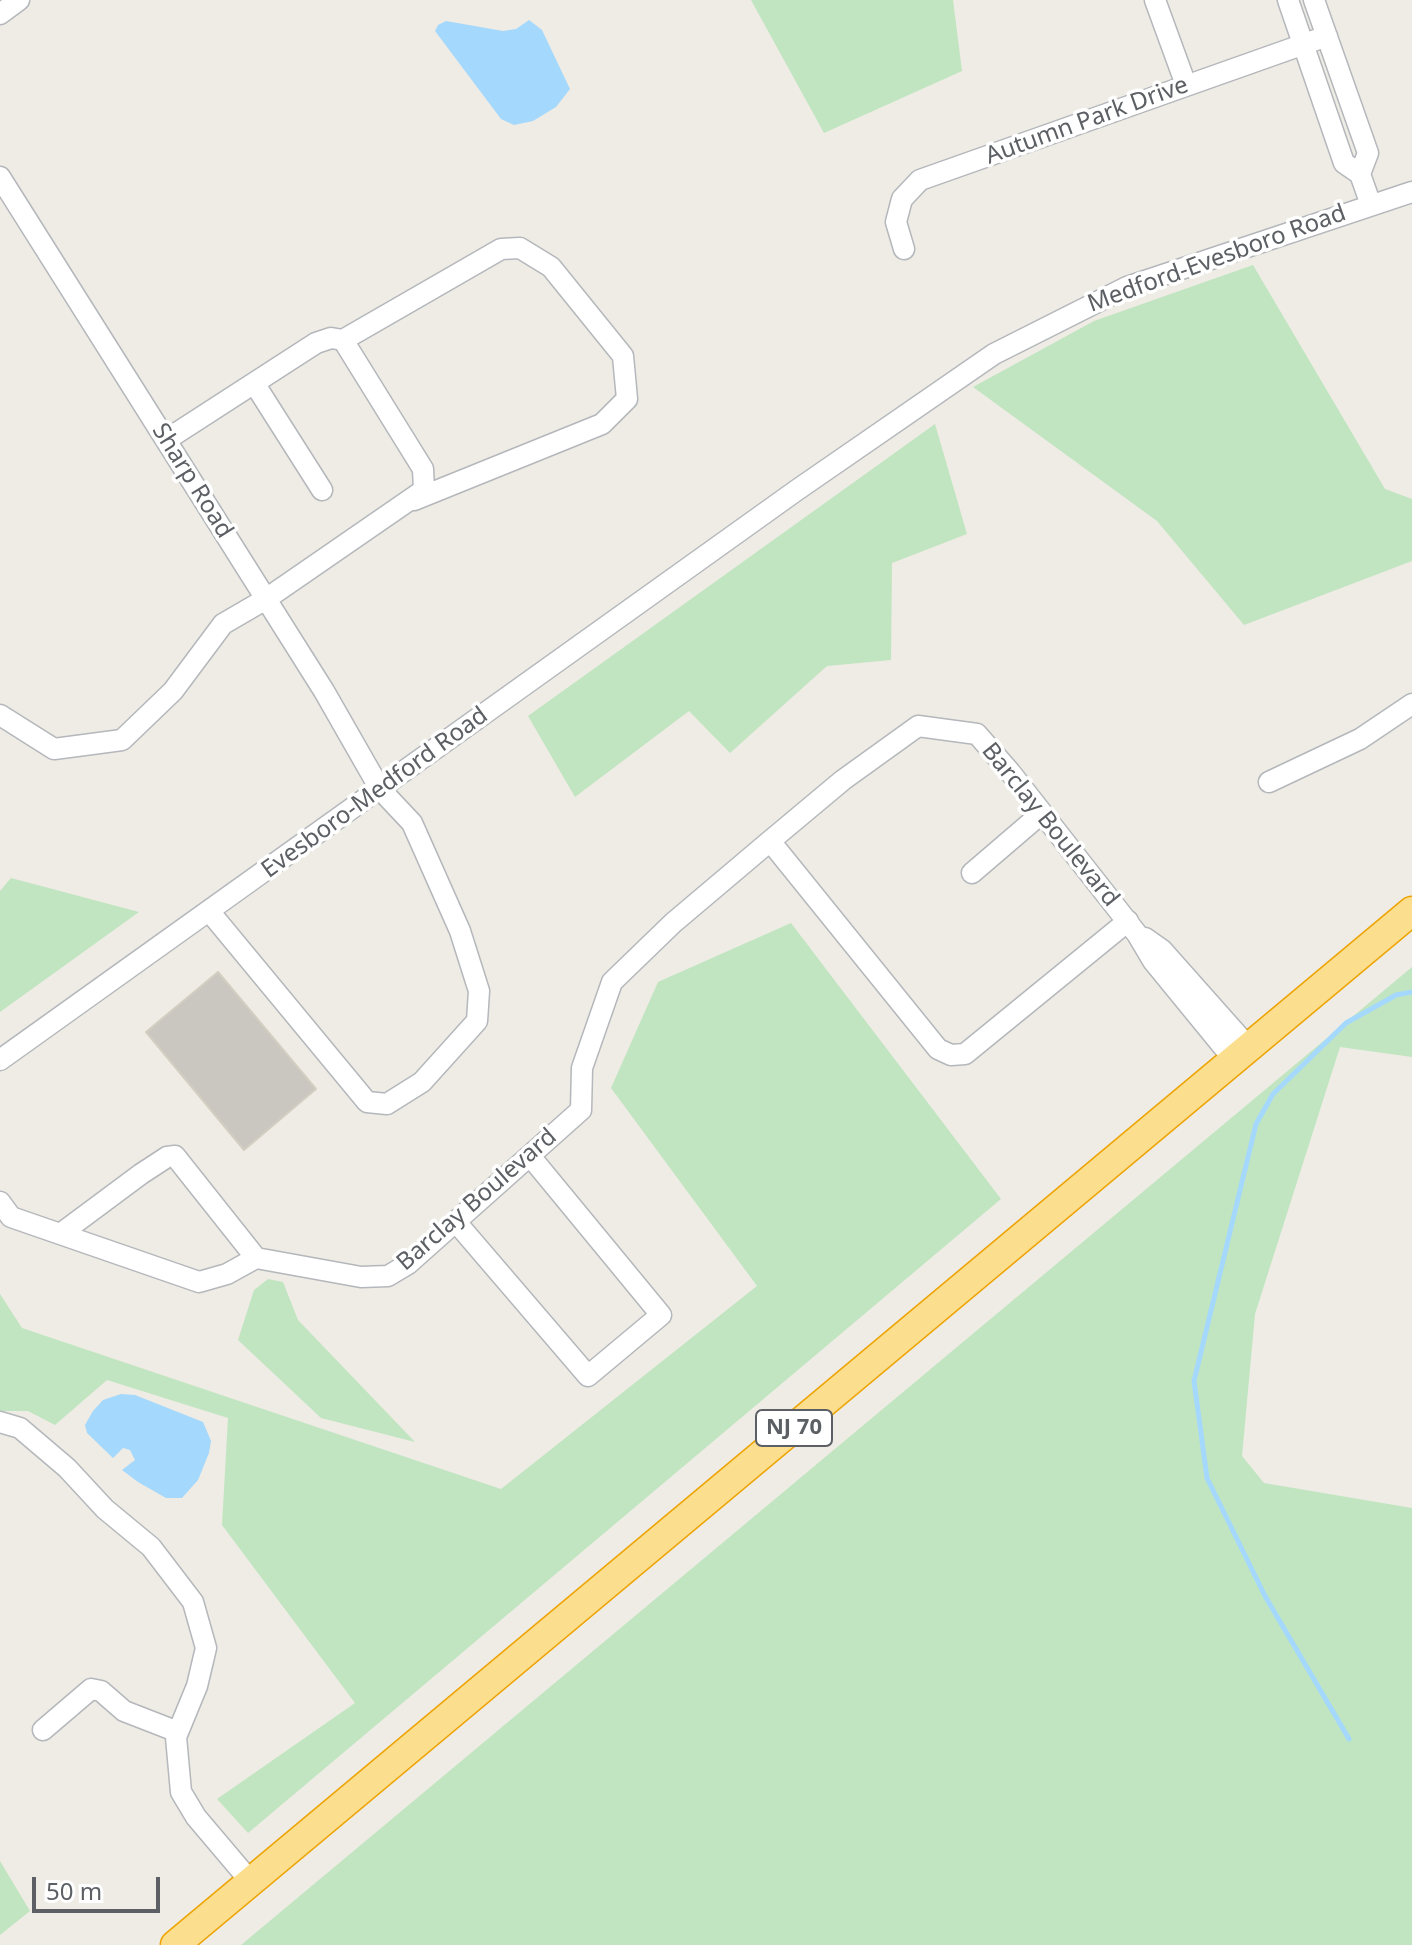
<!DOCTYPE html>
<style>
body{margin:0}
#map{position:relative;width:1412px;height:1945px;overflow:hidden;background:#eeece4;font-family:"Noto Sans",sans-serif}
canvas{display:block}
.scale{position:absolute;left:32px;top:1877px;width:128px;height:36px;box-sizing:border-box;border:4px solid #5c6064;border-top:0;padding-left:10px;font-size:24px;line-height:28px;white-space:nowrap;color:#5c6064;-webkit-text-stroke:6px #fff;paint-order:stroke}
</style>
<div id="map">
<canvas width="1412" height="1945"></canvas>
<div class="scale">50 m</div>
</div>
<script>
const ctx = document.querySelector('canvas').getContext('2d');
ctx.lineJoin = 'round';
function fill(path, color) { ctx.fillStyle = color; ctx.fill(path, 'evenodd'); }
const shape = rows => new Path2D(rows.map(r => 'M' + r).join(''));
function stroke(path, color, width, dash) { ctx.strokeStyle = color; ctx.lineWidth = width; ctx.lineCap = dash ? 'butt' : 'round'; ctx.setLineDash(dash || []); ctx.stroke(path); }
function label(font, color, halo, rows, align = 'center') {
  ctx.font = font + ' "Noto Sans",sans-serif'; ctx.lineWidth = 7; ctx.setLineDash([]); ctx.textBaseline = 'middle'; ctx.strokeStyle = halo; ctx.fillStyle = color; for (const [text, x, y, turn = 0] of rows) {
    ctx.save(); ctx.translate(x, y); ctx.rotate((+turn || 0) * Math.PI / 180); ctx.textAlign = isNaN(turn) ? turn : align; if (halo) ctx.strokeText(text, 0, 0); ctx.fillText(text, 0, 0); ctx.restore();
  }
}
const green = shape([
 [751,0,953,0,962,71,824,133],
 [1253,265,1385,489,1412,499,1412,561,1244,625,1157,521,973,387,1094,321],
 [935,424,967,534,892,563,891,660,827,666,730,753,689,711,575,797,528,716],
 [11,878,139,912,0,1012,0,891],
 [791,923,1001,1199,248,1833,217,1799,355,1703,222,1525,228,1418,107,1380,55,1425,28,1411,0,1411,0,1294,22,1328,501,1489,757,1286,611,1088,658,982],
 [1412,967,1412,1057,1340,1047,1255,1314,1242,1456,1264,1483,1412,1508,1412,1945,241,1945],
 [268,1279,283,1282,298,1320,415,1442,321,1418,238,1340,254,1290],
 [0,1861,30,1911,0,1935]
]);
const water = shape([
 [529,20,542,30,570,89,556,107,533,121,514,125,501,119,435,31,438,25,446,21,503,31,516,29],
 [121,1394,135,1395,203,1422,211,1441,209,1453,198,1480,182,1498,166,1498,138,1482,122,1470,135,1460,130,1450,123,1448,113,1458,87,1433,85,1425,93,1411,103,1400]
]);
const stream = shape([
 [1349,1739,1265,1596,1207,1478,1194,1381,1256,1124,1273,1094,1346,1023,1396,995,1412,992]
]);
const building = shape([
 [218,972,316,1089,244,1150,146,1032,218,972]
]);
const minor = shape([
 [1155,0,1186,85],
 [1288,0,1344,163,1360,174,1371,205],
 [1314,0,1368,153,1360,174],
 [0,14,19,0],
 [0,177,324,691,380,789,412,823,460,931,479,991,477,1021,422,1082,387,1104,367,1102,209,911],
 [904,249,896,222,902,199,920,180,1327,36],
 [343,340,501,249,520,248,551,267,623,356,627,399,602,424,414,500],
 [254,383,322,490],
 [0,715,54,749,122,740,173,691,223,624,266,599,424,490,423,469,343,340,331,338,316,343,166,440],
 [1269,782,1360,739,1412,704],
 [972,873,1042,813],
 [1128,921,965,1054,951,1055,938,1049,770,841,843,780,918,726,977,734,1010,772,1137,934,1153,961,1234,1060],
 [1145,938,1162,950,1249,1048],
 [0,1060,797,490,994,354,1127,287,1412,192],
 [0,1202,11,1217,199,1282,227,1274,256,1258,361,1277,388,1276,408,1264,581,1110,582,1068,612,982,673,923,770,841],
 [456,1222,588,1376,661,1315,530,1156],
 [63,1232,141,1174,167,1157,175,1156,256,1258],
 [0,1422,20,1428,67,1468,105,1509,151,1547,193,1602,206,1648,197,1686,176,1737,181,1792,196,1817,251,1882],
 [43,1730,91,1689,101,1691,124,1711,178,1732]
]);
const highway = shape([
 [175,1945,1412,911]
]);
const shields = [
 [794,1428,76]
];
const shieldNames = [
 ["NJ 70",794,1428]
];
const streetNames = [
 ["Autumn Park Drive",1087,121,-20],
 ["Medford-Evesboro Road",1217,259,-20],
 ["Sharp Road",192,481,58],
 ["Evesboro-Medford Road",375,793,-36],
 ["Barclay Boulevard",1050,825,51],
 ["Barclay Boulevard",477,1200,-41]
];
fill(green, '#c1e5c1');
fill(water, '#a5d8fd');
stroke(stream, '#a5d8fd', 5);
fill(building, '#cac7c1');
stroke(building, '#d3cec2', 2);
stroke(minor, '#b4b7bb', 23);
stroke(highway, '#eea304', 31);
stroke(minor, '#fff', 20);
stroke(highway, '#fbde8e', 28);
for (const [x, y, w] of shields) { const box = new Path2D(); box.roundRect(x - w / 2, y - 18, w, 36, 6); ctx.fillStyle = '#fff'; ctx.fill(box); stroke(box, '#5c6064', 2); }
label('bold 22px', '#5c6064', null, shieldNames);
label('24px', '#5c6064', '#fff', streetNames);
</script>
